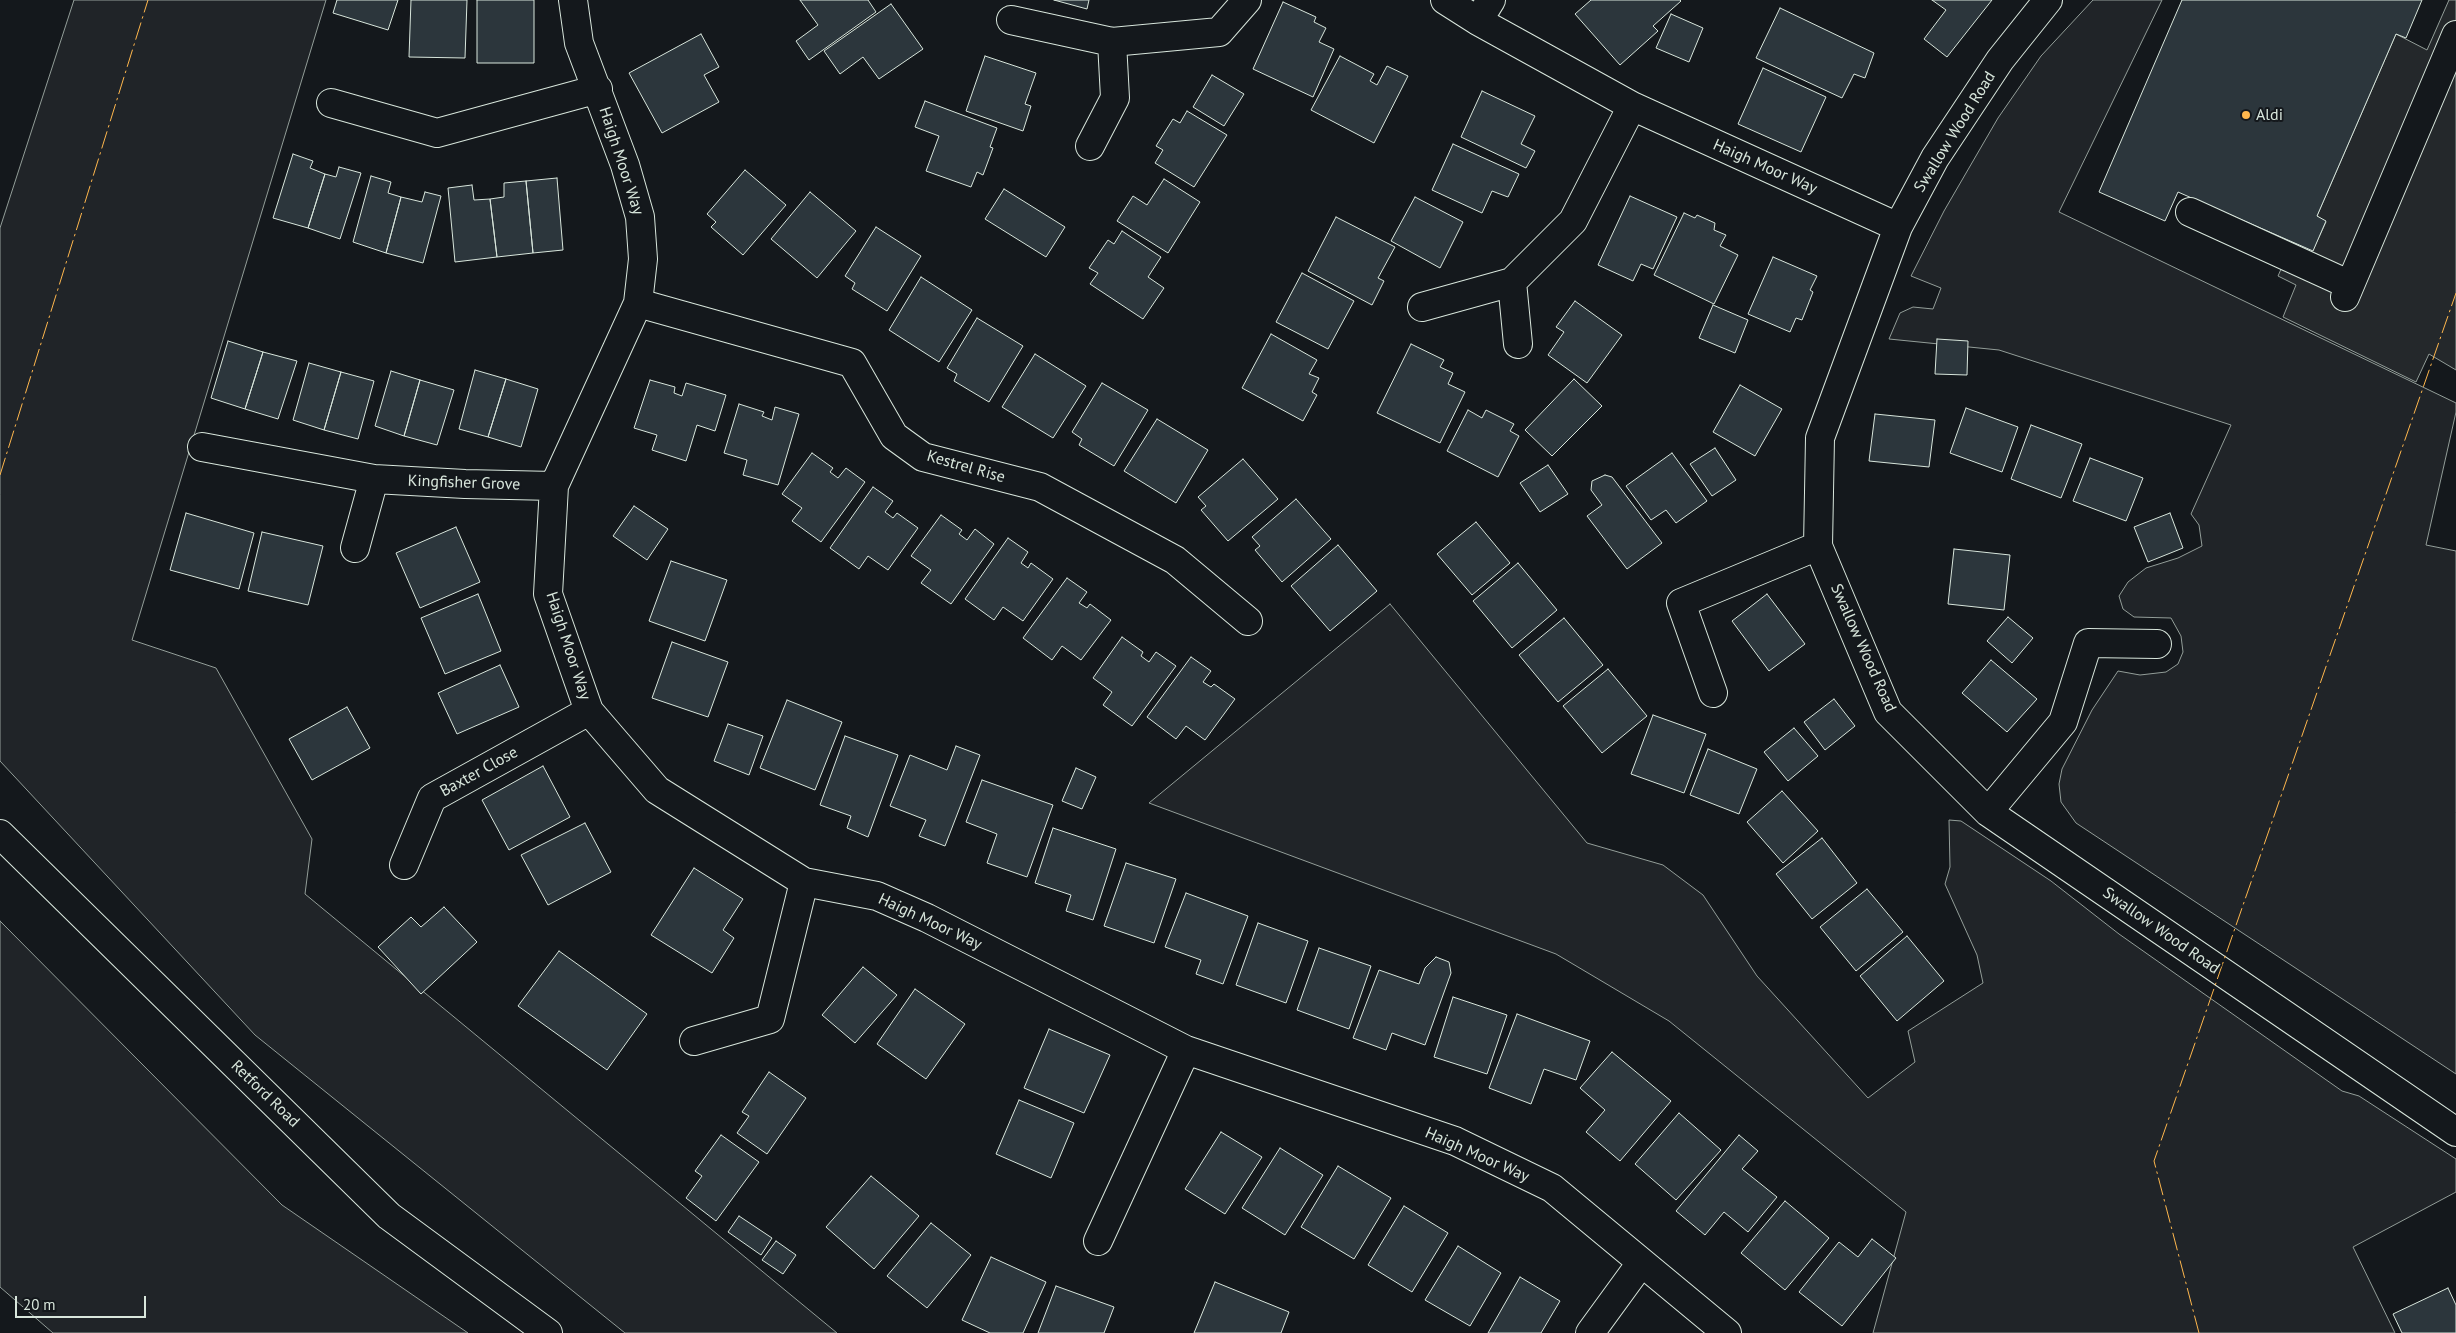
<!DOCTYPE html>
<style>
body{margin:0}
#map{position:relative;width:2456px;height:1333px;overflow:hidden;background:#14181c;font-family:"PT Sans",sans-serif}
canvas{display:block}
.scale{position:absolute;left:15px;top:1296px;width:131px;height:22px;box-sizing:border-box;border:2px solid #d8e6dc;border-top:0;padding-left:6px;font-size:15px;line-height:18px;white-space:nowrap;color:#d8e6dc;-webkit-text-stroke:4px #14181c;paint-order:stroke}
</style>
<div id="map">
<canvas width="2456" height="1333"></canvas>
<div class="scale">20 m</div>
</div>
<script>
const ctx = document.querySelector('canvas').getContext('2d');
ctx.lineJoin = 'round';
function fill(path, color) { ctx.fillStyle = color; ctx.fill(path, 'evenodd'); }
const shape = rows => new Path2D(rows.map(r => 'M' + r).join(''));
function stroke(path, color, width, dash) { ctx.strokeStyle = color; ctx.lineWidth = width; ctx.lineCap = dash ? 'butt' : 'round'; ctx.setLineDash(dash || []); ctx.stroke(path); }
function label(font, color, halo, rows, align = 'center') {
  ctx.font = font + ' "PT Sans",sans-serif'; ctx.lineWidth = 4; ctx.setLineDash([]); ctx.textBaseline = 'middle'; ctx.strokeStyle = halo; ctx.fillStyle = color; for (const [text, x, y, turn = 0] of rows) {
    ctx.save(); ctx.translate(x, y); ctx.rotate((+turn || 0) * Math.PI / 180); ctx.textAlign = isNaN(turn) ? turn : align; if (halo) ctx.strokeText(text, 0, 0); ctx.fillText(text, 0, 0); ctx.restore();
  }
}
const green = shape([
 [74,0,326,0,132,640,216,668,312,839,305,894,837,1333,625,1333,255,1035,0,761,0,228,74,0],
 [2093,0,2162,0,2059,212,2456,403,2456,412,2426,545,2456,551,2456,1074,2076,823,2061,802,2059,784,2062,769,2092,710,2118,671,2140,675,2166,672,2178,664,2183,652,2181,636,2171,618,2134,617,2123,609,2119,596,2128,582,2146,568,2178,558,2202,546,2199,525,2191,514,2231,425,1999,350,1889,339,1900,313,1913,307,1933,309,1941,288,1911,276,1944,211,1998,118,2041,56,2093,0],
 [1390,604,1587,843,1663,865,1703,895,1757,976,1868,1098,1915,1062,1908,1031,1983,983,1977,955,1945,884,1950,867,1949,820,1961,821,2051,881,2119,934,2342,1091,2359,1096,2456,1159,2456,1192,2353,1247,2395,1333,1873,1333,1906,1212,1669,1021,1556,954,1149,803,1390,604],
 [0,921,282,1205,468,1333,53,1333,0,1287,0,921]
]);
const parking = shape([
 [2449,0,2456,0,2456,370,2429,354,2416,382,2283,317,2296,285,2278,276,2293,242,2313,250,2326,222,2317,216,2396,34,2427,50,2449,0]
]);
const building = shape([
 [337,0,398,0,388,30,333,13,337,0],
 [411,0,467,0,465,58,409,57,411,0],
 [477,0,534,0,534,63,477,63,477,0],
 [800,0,868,0,876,12,809,60,796,41,818,25,800,0],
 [1054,0,1089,0,1087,9,1054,0],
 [1591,0,1680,0,1681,1,1653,26,1658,31,1620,65,1575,14,1591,0],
 [1932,0,1992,0,1947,57,1924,39,1946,10,1932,0],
 [2182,0,2422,0,2406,38,2396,34,2317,216,2326,221,2313,251,2178,192,2165,221,2099,192,2182,0],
 [1283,2,1316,17,1314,22,1326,28,1319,42,1334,49,1313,97,1253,69,1283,2],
 [891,4,923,49,879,79,863,57,840,74,824,51,891,4],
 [1780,8,1874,53,1865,78,1854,74,1842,98,1756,58,1780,8],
 [1671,14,1703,28,1689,62,1656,48,1671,14],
 [701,34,719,67,704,75,719,102,662,133,629,73,701,34],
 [985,56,1036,73,1025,104,1031,106,1023,131,966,111,985,56],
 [1340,56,1374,74,1370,81,1377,85,1387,66,1408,76,1374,143,1311,110,1340,56],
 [1763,68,1826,97,1801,152,1738,124,1763,68],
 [1212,75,1244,94,1224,126,1193,107,1212,75],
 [1482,91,1535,116,1521,144,1535,151,1526,168,1461,137,1482,91],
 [925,101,997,128,990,147,993,148,983,175,977,172,971,187,926,171,939,136,915,127,925,101],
 [1187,111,1227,135,1194,187,1155,163,1163,150,1156,146,1173,119,1180,123,1187,111],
 [1453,144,1519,174,1508,197,1492,191,1482,213,1432,190,1453,144],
 [293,154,313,161,310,168,325,174,308,228,273,218,293,154],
 [339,167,361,173,340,239,308,228,325,174,336,177,339,167],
 [745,170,786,205,743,255,711,227,716,222,707,214,745,170],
 [371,176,391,182,388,193,401,197,386,253,353,242,371,176],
 [557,178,563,250,533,253,526,181,557,178],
 [1164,179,1200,202,1168,253,1117,221,1133,196,1147,205,1164,179],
 [526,181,533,253,497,257,490,199,504,197,504,183,526,181],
 [472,185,474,200,490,199,497,257,455,262,448,188,472,185],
 [1004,189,1065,227,1046,257,985,219,1004,189],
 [425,192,441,196,423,263,386,253,401,197,422,202,425,192],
 [810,192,856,231,817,278,771,239,810,192],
 [1630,196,1677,217,1653,269,1641,264,1633,281,1598,265,1630,196],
 [1415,197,1463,222,1440,268,1391,241,1415,197],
 [1684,213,1695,218,1697,215,1715,223,1714,230,1726,235,1720,246,1738,255,1714,304,1654,275,1684,213],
 [1336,217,1395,247,1378,278,1384,281,1372,305,1308,271,1336,217],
 [876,227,921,256,887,311,852,289,855,283,845,276,876,227],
 [1122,231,1161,257,1148,277,1164,288,1143,319,1090,284,1098,273,1089,268,1108,240,1114,244,1122,231],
 [1773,257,1817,276,1810,290,1813,292,1802,320,1796,318,1790,332,1748,314,1773,257],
 [1302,273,1354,301,1328,349,1276,322,1302,273],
 [921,277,972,310,939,362,889,330,921,277],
 [1575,301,1622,335,1587,383,1548,355,1564,332,1556,327,1575,301],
 [1713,305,1748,320,1735,353,1699,338,1713,305],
 [977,318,1023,346,989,402,954,381,957,374,947,368,977,318],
 [1271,334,1317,360,1309,374,1319,378,1312,392,1317,395,1303,421,1242,388,1271,334],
 [1937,339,1968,341,1967,375,1935,374,1937,339],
 [228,341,263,352,245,409,211,398,228,341],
 [1411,344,1444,360,1440,367,1453,373,1448,384,1465,392,1440,443,1377,413,1411,344],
 [263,352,297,361,278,419,245,409,263,352],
 [1035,354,1086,386,1053,438,1002,407,1035,354],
 [309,363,341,372,324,430,293,420,309,363],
 [475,370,506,379,488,437,459,429,475,370],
 [391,371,420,380,404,436,375,426,391,371],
 [341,372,374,381,358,439,324,430,341,372],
 [506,379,538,389,521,447,488,437,506,379],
 [1574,379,1602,406,1552,456,1525,430,1574,379],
 [420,380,454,390,437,445,404,436,420,380],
 [650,380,675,387,674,393,682,396,686,383,726,395,715,431,697,425,686,461,652,450,657,435,634,428,650,380],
 [1102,383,1148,410,1114,466,1079,445,1082,439,1072,432,1102,383],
 [1740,385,1782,409,1755,456,1713,432,1740,385],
 [739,404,764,412,762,416,772,420,775,407,799,414,778,485,743,475,747,460,724,453,739,404],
 [1966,408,2018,427,2002,472,1950,453,1966,408],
 [1468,410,1482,418,1486,410,1514,424,1510,431,1519,436,1498,477,1447,451,1468,410],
 [1875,414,1935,420,1929,467,1869,461,1875,414],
 [1157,419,1208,450,1176,503,1124,471,1157,419],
 [2031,425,2082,444,2061,498,2011,479,2031,425],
 [1715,448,1736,480,1712,496,1690,464,1715,448],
 [812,453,833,468,830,472,838,478,846,468,865,482,821,542,792,521,802,508,782,494,812,453],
 [1672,453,1707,501,1676,523,1666,510,1651,520,1626,486,1672,453],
 [2090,458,2143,478,2126,521,2073,501,2090,458],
 [1243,459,1278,499,1228,541,1201,510,1206,506,1198,497,1243,459],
 [1548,465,1568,494,1540,512,1520,483,1548,465],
 [1605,475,1612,477,1662,543,1627,569,1587,516,1602,505,1591,490,1592,481,1605,475],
 [873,487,893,501,885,512,893,518,897,513,918,528,888,570,868,556,859,569,830,548,873,487],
 [1296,499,1331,539,1282,582,1255,550,1260,546,1252,537,1296,499],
 [634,506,668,529,647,560,613,536,634,506],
 [186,513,254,533,239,589,170,570,186,513],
 [2170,513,2183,548,2148,562,2134,527,2170,513],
 [941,515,962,530,959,534,967,540,975,529,994,544,951,604,921,583,931,570,911,556,941,515],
 [1476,522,1510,563,1472,595,1437,554,1476,522],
 [456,527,480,582,420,608,396,553,456,527],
 [262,532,323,546,308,605,248,591,262,532],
 [1008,538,1028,552,1021,563,1028,568,1031,563,1053,579,1023,621,1003,607,994,620,965,599,1008,538],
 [1338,545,1377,591,1330,631,1291,586,1338,545],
 [1954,549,2010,555,2004,610,1948,604,1954,549],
 [671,561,727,580,705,641,649,621,671,561],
 [1518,563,1557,610,1512,648,1473,601,1518,563],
 [1067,578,1087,592,1079,603,1087,608,1090,604,1111,620,1081,660,1062,646,1052,660,1023,638,1067,578],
 [478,594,501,651,445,674,421,618,478,594],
 [1767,594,1805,644,1769,671,1732,621,1767,594],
 [2008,617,2033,638,2012,663,1987,641,2008,617],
 [1564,618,1603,665,1558,702,1519,655,1564,618],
 [1122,637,1143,652,1141,656,1149,662,1156,652,1176,666,1132,726,1103,705,1112,692,1093,678,1122,637],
 [672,642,728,662,708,717,652,698,672,642],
 [1191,657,1211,671,1203,682,1211,687,1214,684,1235,699,1205,740,1186,726,1176,739,1147,717,1191,657],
 [1991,660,2037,699,2007,732,1962,693,1991,660],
 [500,665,519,707,457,734,438,693,500,665],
 [1608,669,1647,716,1602,753,1563,706,1608,669],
 [1834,699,1855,726,1825,750,1804,722,1834,699],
 [787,700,842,722,815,790,760,768,787,700],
 [347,707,370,748,312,780,289,739,347,707],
 [1653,715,1706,734,1684,793,1631,774,1653,715],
 [728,724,763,736,749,775,714,761,728,724],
 [1794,728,1818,756,1788,781,1764,752,1794,728],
 [845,736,898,755,868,837,847,828,851,816,820,805,845,736],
 [956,746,980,755,945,846,919,836,926,820,890,806,910,755,947,770,956,746],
 [1708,749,1757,769,1739,814,1690,795,1708,749],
 [543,766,570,817,509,850,482,800,543,766],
 [1076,768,1096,777,1082,809,1062,801,1076,768],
 [982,780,1053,805,1027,877,987,863,997,834,966,822,982,780],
 [1782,791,1818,831,1783,863,1747,822,1782,791],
 [585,823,611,872,548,905,521,855,585,823],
 [1053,828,1116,849,1093,920,1066,911,1071,895,1035,883,1053,828],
 [1822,838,1857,883,1812,919,1776,874,1822,838],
 [1126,863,1176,879,1154,943,1104,926,1126,863],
 [694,868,743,899,723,930,734,938,712,973,651,935,694,868],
 [1867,889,1903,932,1856,971,1820,927,1867,889],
 [1186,893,1248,916,1223,984,1196,974,1201,960,1165,947,1186,893],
 [444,907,477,942,421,994,378,947,411,917,421,927,444,907],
 [1258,923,1308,941,1286,1003,1236,985,1258,923],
 [1907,936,1944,981,1897,1021,1860,976,1907,936],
 [1319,948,1371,966,1349,1029,1297,1010,1319,948],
 [559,951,647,1014,607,1070,518,1006,559,951],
 [1436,957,1449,962,1451,973,1425,1045,1392,1033,1386,1050,1353,1038,1379,970,1419,984,1425,968,1436,957],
 [863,967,897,995,855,1043,822,1015,863,967],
 [915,989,965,1024,926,1079,877,1044,915,989],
 [1453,997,1507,1015,1487,1074,1434,1057,1453,997],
 [1517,1014,1590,1041,1576,1080,1544,1069,1531,1104,1489,1088,1517,1014],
 [1049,1029,1110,1055,1084,1113,1024,1088,1049,1029],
 [1612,1052,1671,1101,1620,1161,1586,1132,1605,1110,1580,1088,1612,1052],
 [769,1072,806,1098,767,1154,737,1133,749,1116,742,1112,769,1072],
 [1019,1100,1074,1123,1051,1178,996,1154,1019,1100],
 [1679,1113,1721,1150,1676,1200,1635,1164,1679,1113],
 [1221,1132,1262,1157,1225,1214,1185,1189,1221,1132],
 [721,1135,759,1162,716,1221,686,1198,702,1176,695,1171,721,1135],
 [1739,1135,1758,1151,1742,1169,1777,1197,1748,1232,1724,1212,1705,1235,1676,1211,1739,1135],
 [1280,1148,1323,1175,1285,1235,1242,1208,1280,1148],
 [1338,1166,1391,1198,1354,1259,1301,1227,1338,1166],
 [871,1176,919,1216,874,1269,826,1227,871,1176],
 [1785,1201,1829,1238,1785,1290,1741,1253,1785,1201],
 [1404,1206,1448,1233,1412,1292,1368,1265,1404,1206],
 [739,1216,772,1238,761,1255,728,1232,739,1216],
 [931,1223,971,1255,927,1308,887,1276,931,1223],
 [1872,1239,1896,1258,1842,1326,1799,1292,1839,1242,1858,1257,1872,1239],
 [776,1241,796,1255,783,1274,762,1260,776,1241],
 [1458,1246,1501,1273,1470,1326,1425,1300,1458,1246],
 [991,1257,1046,1282,1023,1333,990,1333,962,1320,991,1257],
 [1520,1277,1560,1301,1541,1333,1488,1333,1520,1277],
 [1215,1282,1289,1312,1281,1333,1194,1333,1215,1282],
 [1056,1286,1114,1307,1104,1333,1038,1333,1056,1286],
 [2448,1288,2456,1305,2456,1333,2402,1333,2393,1314,2448,1288]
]);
const minor = shape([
 [573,0,579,43,625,165,640,217,643,259,638,303,554,486,548,594,589,711,657,790,804,882,877,896,927,918,1186,1050,1455,1141,1552,1188,1727,1333],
 [1445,0,1478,21,1632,106,1898,227],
 [2048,0,2000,60,1935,158,1898,227,1820,438,1818,546,1888,712,1988,812,2456,1132],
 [1011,20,1112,42,1219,32,1247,0],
 [1478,21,1491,0],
 [331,103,437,133,598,89],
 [1090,146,1115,98,1112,42],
 [2190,212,2350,285],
 [1512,282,1518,344],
 [2345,297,2456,35],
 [638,303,852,363,894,436,923,457,1040,487,1175,560,1248,621],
 [1422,307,1512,282,1573,221,1632,106],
 [202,447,374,479,465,484,554,486],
 [355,548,374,479],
 [1713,693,1681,603,1818,546],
 [1988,812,2063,722,2088,643,2157,644],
 [404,865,432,798,589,711],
 [694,1041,770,1019,804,882],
 [1098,1241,1186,1050],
 [1590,1333,1641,1263]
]);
const major = shape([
 [0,834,389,1216,548,1333]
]);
const power = shape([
 [0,475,148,0],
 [2199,1333,2154,1161,2456,293]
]);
const markers = [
 [2246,115,5,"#ffb74d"]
];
const poiNames = [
 ["Aldi",2256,115]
];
const streetNames = [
 ["Swallow Wood Road",1955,132,-58],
 ["Haigh Moor Way",621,161,72],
 ["Haigh Moor Way",1765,167,24],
 ["Kestrel Rise",966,467,16],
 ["Kingfisher Grove",464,483,2],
 ["Haigh Moor Way",568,646,72],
 ["Swallow Wood Road",1863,648,66],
 ["Baxter Close",479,772,-29],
 ["Haigh Moor Way",930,922,25],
 ["Swallow Wood Road",2161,931,35],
 ["Retford Road",265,1094,44],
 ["Haigh Moor Way",1477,1155,24]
];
fill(green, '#202428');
stroke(green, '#939e99', 1);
fill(parking, '#24282b');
stroke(parking, '#939e99', 1);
fill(building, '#2c363c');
stroke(building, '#d8e6dc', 1);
stroke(minor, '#d8e6dc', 30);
stroke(major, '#d8e6dc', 30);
stroke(minor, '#14181c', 28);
stroke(major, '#14181c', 28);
stroke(power, '#ffb74d', 1, [18, 4, 2.5, 4]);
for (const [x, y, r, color] of markers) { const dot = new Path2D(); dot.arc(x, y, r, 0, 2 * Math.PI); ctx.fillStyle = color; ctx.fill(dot); stroke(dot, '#14181c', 2); }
label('16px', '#d8e6dc', '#14181c', poiNames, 'left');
label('16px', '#d8e6dc', '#14181c', streetNames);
</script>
